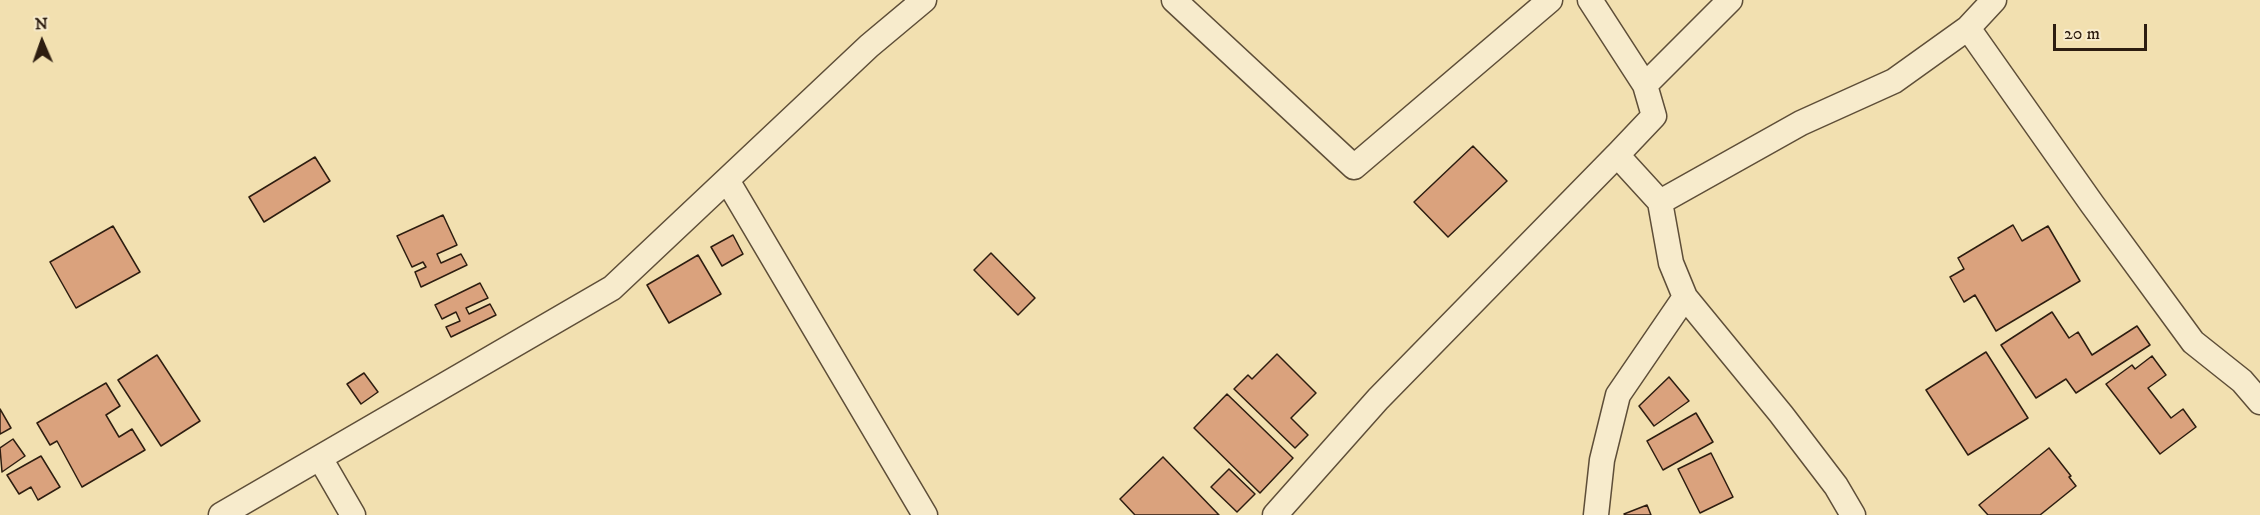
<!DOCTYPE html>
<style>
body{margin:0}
#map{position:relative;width:2260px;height:515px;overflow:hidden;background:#f2e0b0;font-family:"IM FELL DW Pica",serif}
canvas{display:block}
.north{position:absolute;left:12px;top:12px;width:60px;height:60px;-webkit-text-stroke:4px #f7ebcc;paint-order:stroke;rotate:358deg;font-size:16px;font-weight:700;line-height:24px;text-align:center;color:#2d1d10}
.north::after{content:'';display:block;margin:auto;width:21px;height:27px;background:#2d1d10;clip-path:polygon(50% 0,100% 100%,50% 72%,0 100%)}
.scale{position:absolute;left:2053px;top:24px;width:94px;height:27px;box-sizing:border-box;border:3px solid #2d1d10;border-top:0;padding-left:8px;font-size:18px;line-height:21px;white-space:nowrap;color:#2d1d10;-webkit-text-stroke:4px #f7ebcc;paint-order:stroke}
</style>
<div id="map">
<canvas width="2260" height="515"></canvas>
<div class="north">N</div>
<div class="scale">20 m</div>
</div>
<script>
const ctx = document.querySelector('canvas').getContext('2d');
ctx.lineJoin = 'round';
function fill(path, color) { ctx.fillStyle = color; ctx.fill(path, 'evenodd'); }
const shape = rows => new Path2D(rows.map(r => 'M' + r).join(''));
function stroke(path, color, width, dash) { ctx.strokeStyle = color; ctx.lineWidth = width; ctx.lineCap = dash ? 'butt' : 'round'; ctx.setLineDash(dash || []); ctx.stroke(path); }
const building = shape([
 [1473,146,1507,181,1448,237,1414,202,1473,146],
 [315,157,330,181,264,222,249,197,315,157],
 [443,215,457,245,437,254,441,263,461,254,467,265,421,287,415,272,426,267,423,262,412,267,397,236,443,215],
 [2013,225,2022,241,2048,226,2080,281,1996,331,1975,295,1964,302,1950,277,1964,269,1958,258,2013,225],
 [113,226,140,272,76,308,50,262,113,226],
 [733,235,743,254,722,266,711,247,733,235],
 [991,253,1035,298,1018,315,974,270,991,253],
 [698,255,721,294,669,323,647,285,698,255],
 [480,283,488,298,466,308,469,314,490,304,496,315,451,337,446,327,460,321,456,312,442,319,435,305,480,283],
 [2052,312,2069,338,2078,332,2092,355,2137,326,2150,345,2076,393,2066,379,2036,398,2001,345,2052,312],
 [1986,352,2028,418,1968,455,1926,390,1986,352],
 [1277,354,1316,393,1291,418,1308,435,1295,448,1234,389,1248,375,1252,379,1277,354],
 [157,355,200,421,161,446,118,380,157,355],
 [2152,356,2166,375,2148,388,2171,418,2183,409,2196,427,2160,454,2106,384,2132,365,2135,369,2152,356],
 [364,373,378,392,361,404,347,384,364,373],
 [1669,377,1689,401,1654,426,1639,406,1669,377],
 [106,383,120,406,106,415,119,437,132,429,145,450,82,487,57,441,50,445,37,423,106,383],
 [1227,394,1293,458,1260,493,1194,428,1227,394],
 [0,409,11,428,0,434,0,409],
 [1696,413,1713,442,1663,470,1647,441,1696,413],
 [13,439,25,456,2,472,0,448,13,439],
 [2049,448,2071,476,2069,477,2076,486,2040,515,1988,515,1979,505,2049,448],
 [1711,453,1733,497,1700,513,1678,469,1711,453],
 [41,456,60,487,38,500,31,487,19,494,7,475,41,456],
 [1163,457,1219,515,1135,515,1120,499,1163,457],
 [1229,469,1255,494,1237,512,1211,487,1229,469],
 [1647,505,1651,515,1625,515,1624,514,1647,505]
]);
const minor = shape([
 [1174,0,1354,167,1550,0],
 [1590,0,1645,85,1654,116,1617,155,1660,202,1671,263,1685,297,1781,414,1836,486,1853,515],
 [1968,28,2092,204,2193,342,2242,381,2260,402],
 [1645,85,1730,0],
 [727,180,925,515],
 [1660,202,1801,123,1894,81,1968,28,1994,0],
 [320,458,353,515],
 [221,515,612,288,869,46,924,0],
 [1275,515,1378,399,1617,155],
 [1596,515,1602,460,1618,395,1685,297]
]);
fill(building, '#daa27d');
stroke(building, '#2d1d10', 1.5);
stroke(minor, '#5e4e38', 27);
stroke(minor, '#f7ebcc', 24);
</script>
